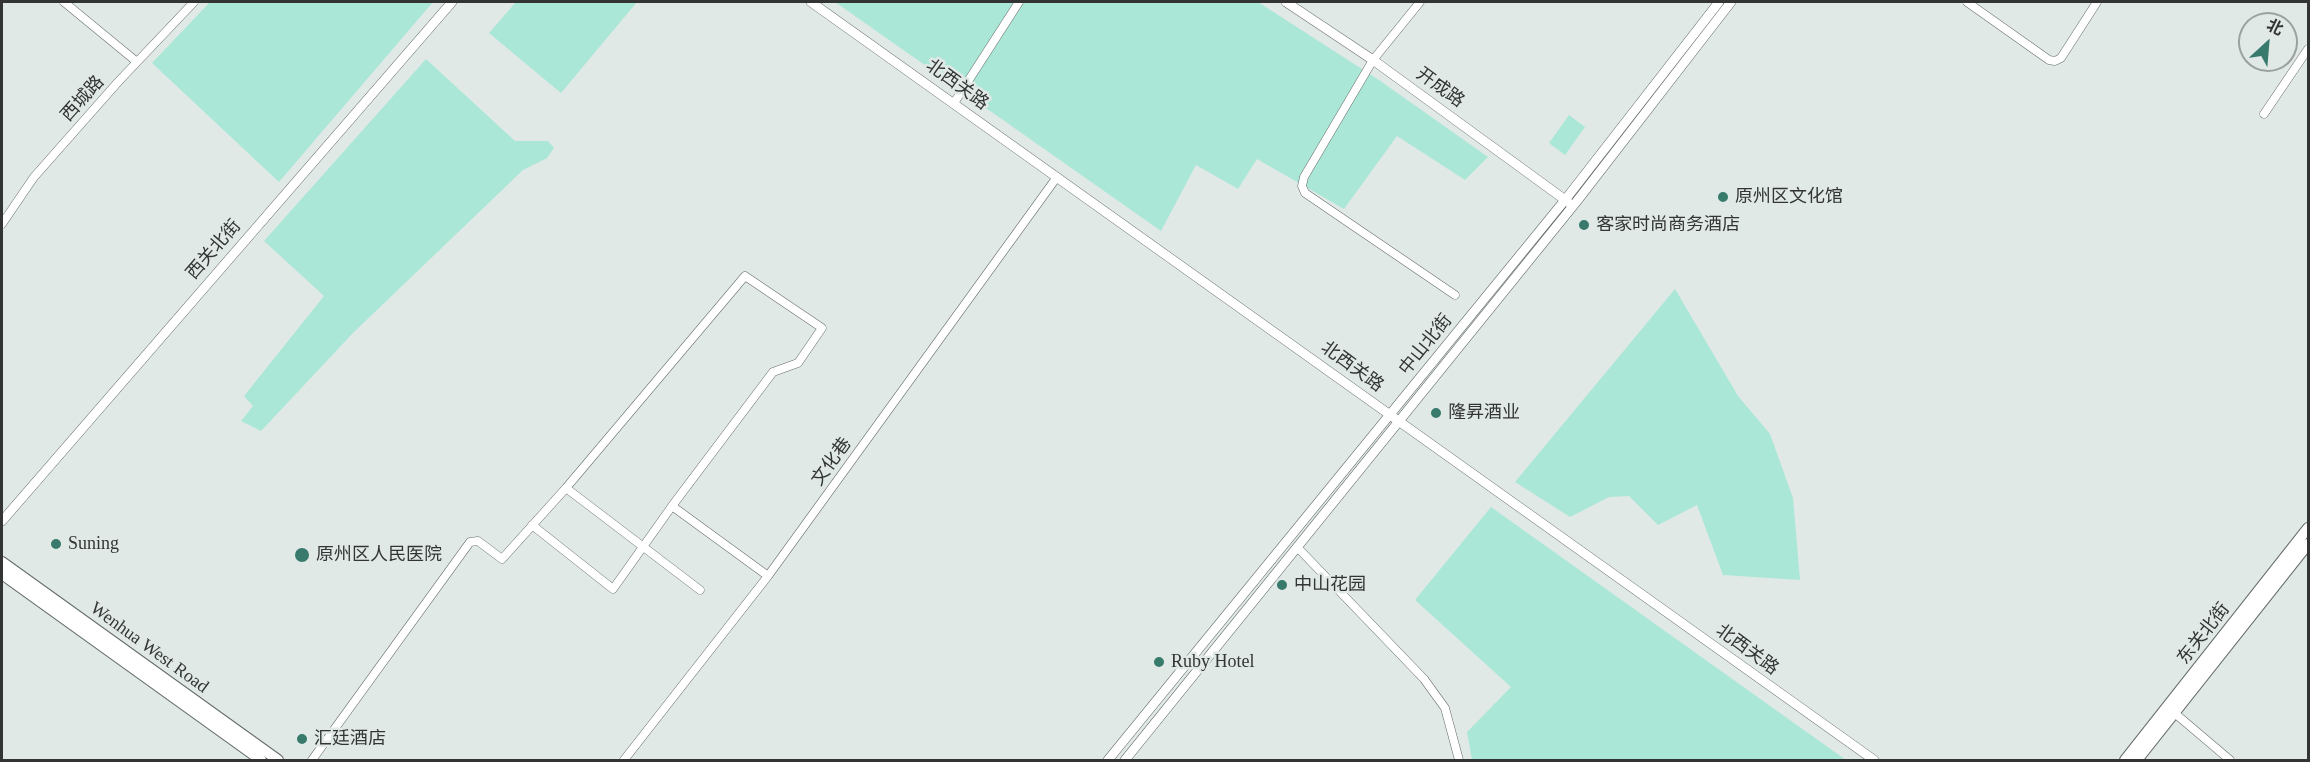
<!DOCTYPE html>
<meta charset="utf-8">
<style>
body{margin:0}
#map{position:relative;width:2310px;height:762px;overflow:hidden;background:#e1e9e7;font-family:"Times New Roman","Noto Sans SC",serif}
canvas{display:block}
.frame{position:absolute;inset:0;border:3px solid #323534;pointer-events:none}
.north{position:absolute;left:2238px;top:12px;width:60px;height:60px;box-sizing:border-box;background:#e1e9e7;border:2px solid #9ba19f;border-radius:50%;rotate:26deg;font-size:16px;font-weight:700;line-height:24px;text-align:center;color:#323534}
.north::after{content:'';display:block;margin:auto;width:21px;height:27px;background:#387a6b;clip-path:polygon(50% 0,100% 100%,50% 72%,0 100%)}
</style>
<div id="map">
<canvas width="2310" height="762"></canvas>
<div class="frame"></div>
<div class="north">北</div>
</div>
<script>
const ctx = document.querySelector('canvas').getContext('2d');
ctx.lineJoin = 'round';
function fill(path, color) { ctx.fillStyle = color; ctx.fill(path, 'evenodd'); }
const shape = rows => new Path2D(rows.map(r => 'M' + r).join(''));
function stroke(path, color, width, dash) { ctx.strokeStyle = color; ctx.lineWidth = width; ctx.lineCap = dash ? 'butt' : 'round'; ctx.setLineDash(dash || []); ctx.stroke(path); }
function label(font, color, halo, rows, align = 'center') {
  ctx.font = font + ' "Times New Roman","Noto Sans SC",serif'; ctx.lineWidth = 5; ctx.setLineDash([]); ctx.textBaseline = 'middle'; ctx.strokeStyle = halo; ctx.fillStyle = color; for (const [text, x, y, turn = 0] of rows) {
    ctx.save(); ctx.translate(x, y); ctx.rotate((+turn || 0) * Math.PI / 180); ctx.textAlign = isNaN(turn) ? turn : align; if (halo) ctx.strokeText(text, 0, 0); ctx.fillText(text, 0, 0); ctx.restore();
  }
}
const green = shape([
 [210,2,433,2,279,182,152,63],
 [516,2,637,2,561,93,489,33],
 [835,2,1258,2,1379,80,1488,157,1465,180,1397,136,1344,209,1257,159,1238,189,1196,165,1161,231],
 [426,59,515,141,548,141,554,148,547,158,523,170,353,333,261,431,241,421,253,406,244,396,324,296,264,241],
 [1569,115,1585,127,1565,155,1549,143],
 [1675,289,1738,396,1770,434,1793,498,1800,580,1723,575,1697,505,1658,525,1629,496,1609,497,1570,517,1515,482],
 [1491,507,1846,760,1472,760,1467,732,1511,687,1415,600]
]);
const minor = shape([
 [64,2,137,62],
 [1420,2,1373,60,1304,177,1302,186,1305,193,1455,295],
 [1967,2,2049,60,2055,61,2061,58,2097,2],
 [954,103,1019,2],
 [2264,114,2308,49],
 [2,224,34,177,118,82,194,2],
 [566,488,700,590],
 [532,525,613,589,672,506],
 [1298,548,1424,679,1445,708,1459,760],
 [2171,710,2230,760],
 [312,760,470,542,478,541,502,559,566,488,745,276,822,328,798,363,773,372,672,506,768,576],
 [624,760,768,576,1057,177]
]);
const tertiary = shape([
 [811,2,1874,760],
 [1286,2,1373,60,1568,202],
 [2,521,452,2],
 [1108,760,1565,200,1719,2],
 [1125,760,1577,201,1731,2]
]);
const secondary = shape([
 [2,562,278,760],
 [2,574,261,760],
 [2125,760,2308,528],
 [2137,760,2308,544]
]);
const markers = [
 [1723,197,6,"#387a6b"],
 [1584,225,6,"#387a6b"],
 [1436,413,6,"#387a6b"],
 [56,544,6,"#387a6b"],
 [302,555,8,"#387a6b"],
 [1282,585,6,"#387a6b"],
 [1159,662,6,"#387a6b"],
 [302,739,6,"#387a6b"]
];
const streetNames = [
 ["北西关路",957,85,36],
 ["开成路",1440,88,36],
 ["西城路",83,99,-48],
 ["西关北街",214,250,-49],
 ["中山北街",1426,345,-51],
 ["北西关路",1352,367,36],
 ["文化巷",832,462,-54],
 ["东关北街",2204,634,-52],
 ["Wenhua West Road",149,648,36],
 ["北西关路",1747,650,36]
];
const poiNames = [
 ["原州区文化馆",1735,197],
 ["客家时尚商务酒店",1596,225],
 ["隆昇酒业",1448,413],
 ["Suning",68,544],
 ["原州区人民医院",316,555],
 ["中山花园",1294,585],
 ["Ruby Hotel",1171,662],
 ["汇廷酒店",314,739]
];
fill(green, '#aae7d7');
stroke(minor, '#656d6a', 9);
stroke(tertiary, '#656d6a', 10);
stroke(secondary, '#656d6a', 12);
stroke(minor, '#fff', 8);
stroke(tertiary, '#fff', 9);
stroke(secondary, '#fff', 10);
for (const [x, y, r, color] of markers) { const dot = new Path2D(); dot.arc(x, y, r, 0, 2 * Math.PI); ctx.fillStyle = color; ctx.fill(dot); stroke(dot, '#e1e9e7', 2); }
label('18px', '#323534', '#e1e9e7', streetNames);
label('18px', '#323534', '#e1e9e7', poiNames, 'left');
</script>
